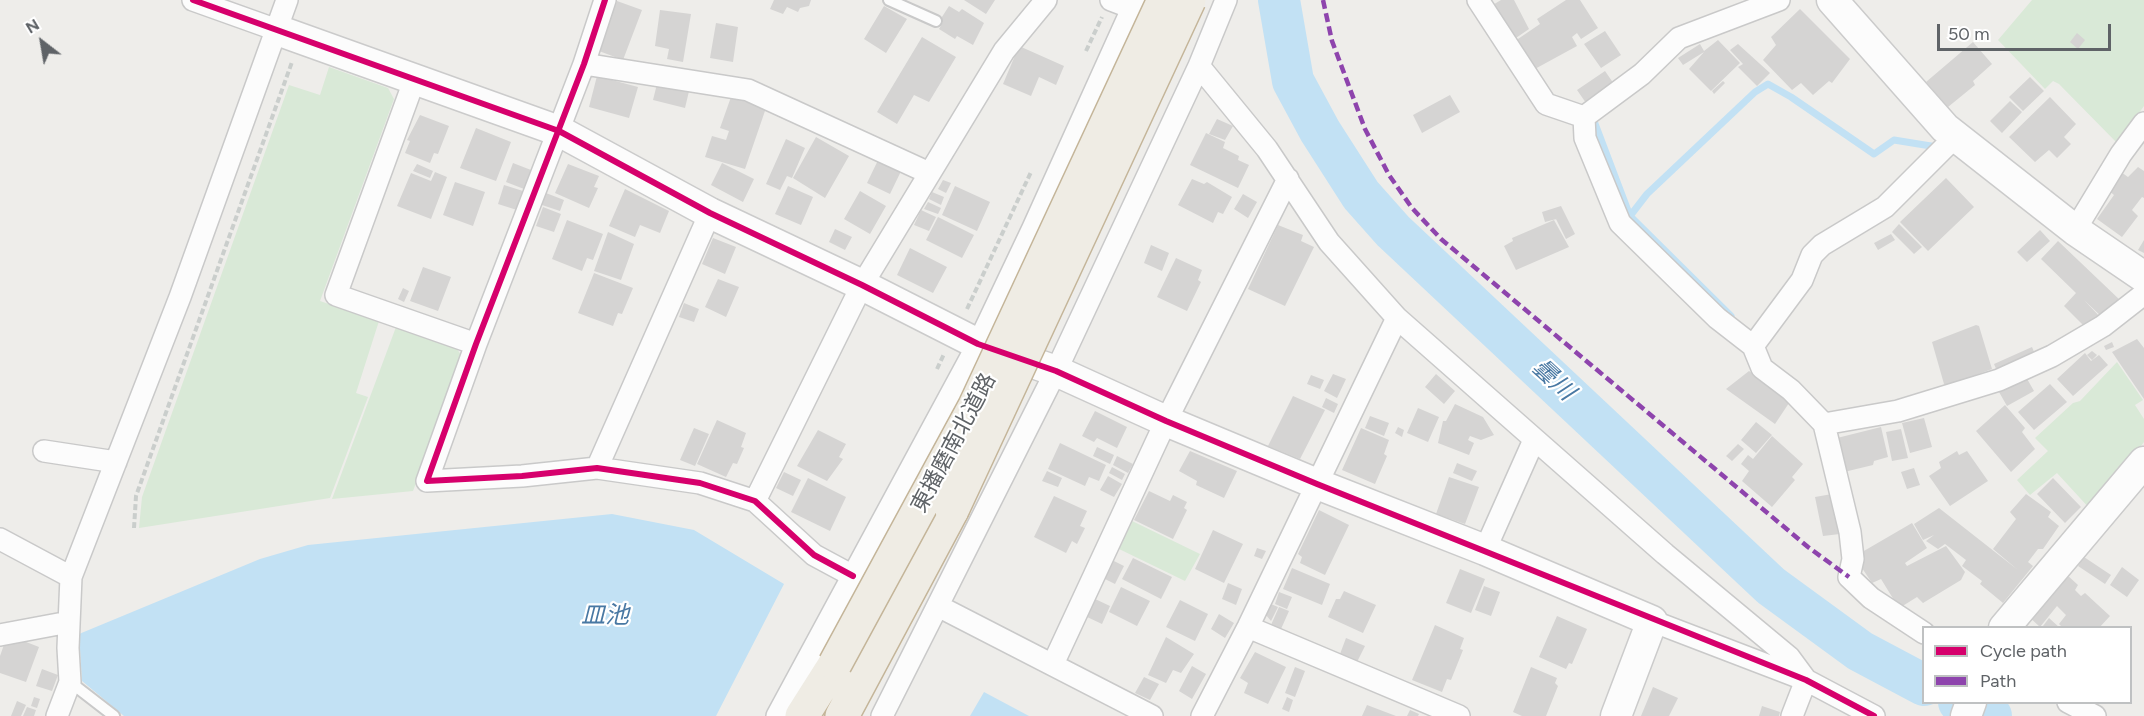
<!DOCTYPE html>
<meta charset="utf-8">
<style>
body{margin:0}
#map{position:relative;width:2144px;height:716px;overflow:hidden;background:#eeedea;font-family:Figtree,sans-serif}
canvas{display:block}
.legend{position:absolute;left:1922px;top:626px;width:210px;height:78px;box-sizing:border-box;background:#fff;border:2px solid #bfc1c2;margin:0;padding:8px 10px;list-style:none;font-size:18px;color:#5f6367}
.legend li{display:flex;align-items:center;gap:12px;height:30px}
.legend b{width:30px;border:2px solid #bfc1c2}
.north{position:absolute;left:12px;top:12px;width:60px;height:60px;-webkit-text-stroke:4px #fff;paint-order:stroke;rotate:329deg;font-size:16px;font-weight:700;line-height:24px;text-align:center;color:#5f6367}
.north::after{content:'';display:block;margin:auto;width:21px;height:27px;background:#5f6367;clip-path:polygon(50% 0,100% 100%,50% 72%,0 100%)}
.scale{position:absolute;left:1937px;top:24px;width:174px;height:27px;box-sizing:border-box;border:3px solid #5f6367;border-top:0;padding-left:8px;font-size:18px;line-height:21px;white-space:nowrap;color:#5f6367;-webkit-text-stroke:4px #fff;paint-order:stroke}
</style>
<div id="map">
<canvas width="2144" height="716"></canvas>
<ul class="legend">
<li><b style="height:8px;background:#d6006c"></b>Cycle path</li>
<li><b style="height:8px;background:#8e44ad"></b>Path</li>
</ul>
<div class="north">N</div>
<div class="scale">50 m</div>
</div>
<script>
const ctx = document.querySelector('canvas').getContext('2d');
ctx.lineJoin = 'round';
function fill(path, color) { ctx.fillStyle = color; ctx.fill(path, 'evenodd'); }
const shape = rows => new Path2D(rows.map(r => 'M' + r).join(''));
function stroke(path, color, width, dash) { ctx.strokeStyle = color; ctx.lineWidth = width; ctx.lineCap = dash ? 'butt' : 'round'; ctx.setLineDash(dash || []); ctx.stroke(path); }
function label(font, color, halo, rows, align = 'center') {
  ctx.font = font + ' Figtree,"Noto Sans JP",sans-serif'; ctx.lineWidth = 4.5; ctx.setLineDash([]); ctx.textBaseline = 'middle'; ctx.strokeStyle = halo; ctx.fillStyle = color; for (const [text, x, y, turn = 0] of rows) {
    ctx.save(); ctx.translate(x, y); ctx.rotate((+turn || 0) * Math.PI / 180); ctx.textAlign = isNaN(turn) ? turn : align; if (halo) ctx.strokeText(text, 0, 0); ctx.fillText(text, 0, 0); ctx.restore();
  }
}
const green = shape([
 [2032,0,2144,0,2144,106,2117,143,2059,84,2053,81,2045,89,1998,40],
 [329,67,388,88,394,99,320,301,379,321,356,393,368,397,330,498,139,528,142,497,289,85,320,95],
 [396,327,455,346,463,358,413,491,332,499],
 [2117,362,2143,400,2135,405,2144,419,2144,442,2091,510,2057,473,2030,495,2017,480,2048,451,2035,438,2073,403,2080,401],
 [1130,520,1200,554,1185,581,1117,548]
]);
const water = shape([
 [612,514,694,530,784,584,716,716,124,716,82,681,79,634,260,559,308,545],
 [984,692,1029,716,970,716]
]);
const stream = shape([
 [1594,121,1630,216,1731,316],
 [1630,216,1647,194,1755,92,1768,84,1791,97,1874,154,1894,140,1937,147]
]);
const river = shape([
 [1279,0,1293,81,1320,131,1361,195,1393,231,1771,586,1860,651,1924,685],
 [1959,702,1991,716]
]);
const building = shape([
 [774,0,811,0,809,6,800,8,798,12,787,7,783,14,770,9],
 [964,0,995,0,986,14],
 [1501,0,1514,0,1529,29,1513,40,1491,6],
 [1566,0,1580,0,1598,28,1581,39,1577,33,1572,37,1577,46,1533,70,1515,41,1540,24,1537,19],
 [617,1,642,10,623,60,599,51],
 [884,6,907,19,886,53,864,39],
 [949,6,959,12,962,9,984,23,973,45,957,36,955,39,939,29,943,22,940,20],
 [1800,9,1850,59,1832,83,1829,81,1813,95,1801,83,1792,90,1763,60,1776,45,1771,37],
 [660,10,691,14,683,62,667,59,669,49,655,46],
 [716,23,738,27,733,62,710,58],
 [1605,31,1621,55,1601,68,1584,44],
 [2077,33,2085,40,2078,49,2070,42],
 [922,37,956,57,929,102,914,95,897,124,877,112],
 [1718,40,1740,63,1711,91,1689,69,1704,52,1683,65,1678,58,1700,44,1704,51],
 [1973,42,1992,64,1973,81,1975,85,1948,107,1926,82],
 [1738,44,1770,73,1757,86,1738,67,1743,64,1730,50],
 [1019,46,1064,66,1056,85,1039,77,1031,96,1003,84],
 [1605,71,1614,84,1586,103,1577,90],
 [597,76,638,87,629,118,589,107],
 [2030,77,2044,91,2023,111,2009,97],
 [658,80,690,87,685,108,653,100],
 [1723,81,1725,83,1714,94,1712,91],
 [1450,95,1460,112,1422,133,1413,115],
 [731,97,766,108,745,169,705,157,712,136,726,140,729,131,720,128],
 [2050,97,2076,124,2064,137,2071,144,2057,158,2049,150,2035,162,2009,137],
 [2010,101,2022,112,2002,133,1990,121],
 [420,115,449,126,438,154,434,153,430,163,405,153,410,141,407,140],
 [1217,119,1233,126,1225,140,1209,134],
 [476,128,511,142,496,181,460,168],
 [1206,133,1225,142,1223,148,1239,156,1238,160,1249,165,1238,188,1190,165],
 [816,137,849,156,825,198,793,178],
 [786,139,805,148,792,178,787,176,780,190,766,184],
 [881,154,904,165,890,194,867,183],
 [513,163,531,170,524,189,506,182],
 [722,163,754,179,743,202,711,185],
 [417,164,433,171,430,178,413,171],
 [568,164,599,176,594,187,598,188,589,208,555,193],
 [2138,167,2144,171,2144,198,2142,197,2132,210,2138,216,2122,237,2097,219,2114,195,2108,190,2121,172,2128,177],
 [435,172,447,177,431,219,397,206,411,173,431,181],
 [1946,178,1974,207,1928,251,1900,222],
 [1192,179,1204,184,1207,182,1232,197,1223,214,1218,212,1213,223,1178,205],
 [943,180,951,183,946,193,938,189],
 [455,182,485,192,473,226,443,215],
 [504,185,523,191,517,210,498,204],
 [788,186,813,197,801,225,775,214],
 [955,186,990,202,977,231,942,215],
 [625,189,669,211,660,233,640,225,635,237,609,226],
 [860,191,886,206,870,234,844,219],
 [932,192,944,197,941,205,929,199],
 [546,193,564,200,560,211,542,205],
 [1243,194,1257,202,1248,218,1234,209],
 [928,202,941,208,938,214,924,209],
 [1561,206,1575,234,1566,239,1556,219,1560,218,1545,222,1542,212],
 [543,207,561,214,554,232,536,226],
 [921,210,936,217,929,231,914,225],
 [938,217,974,235,962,258,926,240],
 [567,220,603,234,593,260,587,258,582,271,552,259],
 [1554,220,1569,247,1516,270,1504,246,1513,241,1512,238],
 [1899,224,1922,247,1914,254,1892,232],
 [1278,225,1303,235,1301,241,1314,247,1285,306,1248,289],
 [835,229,852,237,845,250,829,242],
 [2040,230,2050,241,2027,262,2017,252],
 [608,232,634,244,621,280,594,271],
 [1891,234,1895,240,1878,250,1874,243],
 [713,238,736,247,725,274,702,264],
 [2144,240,2144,253,2138,250],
 [2058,241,2121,301,2104,319,2084,300,2102,319,2090,332,2064,306,2076,293,2041,259],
 [1151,245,1169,253,1162,271,1144,263],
 [910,248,947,267,933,293,897,275],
 [1176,258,1202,270,1198,280,1201,282,1187,311,1157,297],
 [423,267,451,277,438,311,410,301],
 [594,273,633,288,622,314,618,313,613,326,578,313],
 [718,279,739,287,726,317,705,307],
 [403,288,409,291,404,302,398,299],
 [684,303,699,309,694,322,679,317],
 [1976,325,1979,326,1992,369,1947,386,1944,384,1932,342],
 [2137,339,2144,348,2144,399,2112,352],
 [2112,342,2114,347,2106,350,2104,346],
 [2032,347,2035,354,1997,371,1994,364],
 [2092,351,2097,355,2092,360,2087,355],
 [2085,353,2091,361,2099,355,2108,365,2073,396,2057,379],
 [1749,371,1791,400,1775,424,1726,389],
 [1333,374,1346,379,1337,398,1324,391],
 [1436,374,1455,391,1444,404,1425,387],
 [1311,375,1324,380,1320,389,1307,384],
 [2026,377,2034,391,2007,406,1999,392],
 [2050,384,2067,402,2034,430,2018,412],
 [1293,396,1325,410,1300,459,1268,446],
 [1326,398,1338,404,1334,413,1322,407],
 [1455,404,1483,417,1494,435,1481,440,1470,436,1468,440,1474,443,1469,455,1438,443,1443,421,1446,421],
 [2005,405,2025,428,2022,432,2035,449,2011,472,1976,431],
 [1418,408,1439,417,1428,442,1407,433],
 [1095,411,1127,427,1117,448,1097,438,1094,442,1082,436],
 [1370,416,1389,423,1384,436,1365,428],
 [1924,418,1932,447,1910,453,1902,423],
 [717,420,746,433,741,447,744,448,737,464,733,463,726,477,697,464],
 [1756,422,1772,435,1756,453,1741,440],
 [1398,427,1404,430,1402,437,1395,433],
 [1881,427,1888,457,1874,461,1873,465,1844,472,1837,438],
 [694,428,709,434,695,466,680,460],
 [1361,428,1389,440,1384,454,1387,456,1375,484,1342,470],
 [1901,429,1908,458,1892,461,1886,432],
 [818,430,846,444,839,457,843,459,827,481,797,466],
 [1772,436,1803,464,1792,477,1795,480,1772,507,1742,481,1749,471,1741,464,1748,455,1753,459],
 [1060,443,1106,465,1099,481,1089,477,1085,486,1048,469],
 [1738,444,1744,449,1732,461,1726,456],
 [1097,447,1114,455,1110,464,1093,456],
 [1190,451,1237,471,1224,498,1196,485,1197,481,1179,471],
 [1957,451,1959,455,1967,451,1988,481,1950,506,1929,476,1941,468,1939,462],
 [1117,456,1133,464,1128,473,1113,465],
 [1457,463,1477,471,1472,481,1453,473],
 [1112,467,1125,474,1122,480,1109,473],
 [1914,468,1920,485,1907,489,1901,472],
 [1047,471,1062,478,1058,487,1042,481],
 [784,472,801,480,793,496,776,488],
 [1108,476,1122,484,1114,497,1100,490],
 [1449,477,1479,487,1465,524,1436,514],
 [808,478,846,497,830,531,791,512],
 [2053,478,2081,507,2065,523,2037,494],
 [1149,491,1170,501,1173,495,1187,502,1184,508,1187,510,1173,539,1134,520],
 [1832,494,1840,534,1823,536,1815,497],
 [2026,494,2051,512,2048,517,2059,526,2043,549,2038,549,2028,562,2033,566,2003,603,1980,584,1982,581,1962,566,1966,560,1945,544,1938,549,1926,541,1934,535,1923,540,1914,524,1939,508,2018,570,1993,549,2016,519,2010,512],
 [1054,496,1087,511,1080,526,1085,528,1077,544,1072,541,1066,553,1034,537],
 [1319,510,1349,525,1325,575,1300,563,1302,557,1298,554],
 [1912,523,1927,548,1905,563,1907,566,1946,546,1965,572,1961,580,1923,603,1917,597,1901,607,1897,605,1881,579,1872,583,1856,559,1857,555],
 [1213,530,1243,544,1224,583,1195,569],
 [1257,548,1266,551,1262,559,1254,556],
 [2084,557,2111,575,2105,584,2078,566],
 [1133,558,1172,577,1161,599,1122,579],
 [1110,559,1124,566,1115,584,1101,577],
 [2122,567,2139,580,2127,597,2110,585],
 [1292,568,1330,584,1322,605,1283,589],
 [1460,569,1485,579,1471,613,1446,603],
 [2066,574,2078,585,2075,590,2081,596,2085,593,2110,616,2099,628,2063,628,2059,624,2066,615,2057,606,2040,627,2027,615],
 [1228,583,1242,589,1236,605,1222,599],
 [1484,586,1500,592,1491,616,1475,610],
 [1121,587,1150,601,1137,626,1109,612],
 [1344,591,1376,605,1363,633,1328,617,1336,599,1340,599],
 [1279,592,1292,597,1287,609,1275,604],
 [1093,598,1110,606,1102,624,1085,616],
 [1180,600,1208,614,1195,641,1166,627],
 [1271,604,1278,607,1271,621,1266,615],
 [1279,607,1289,611,1281,629,1271,625],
 [1219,614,1234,623,1225,638,1211,629],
 [1557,616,1587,629,1572,664,1569,663,1566,669,1539,657],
 [2049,618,2060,628,2043,626],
 [1435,625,1464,638,1460,649,1463,650,1451,680,1447,679,1442,692,1412,680],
 [1166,637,1194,654,1181,673,1173,670,1166,683,1148,675],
 [16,638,39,647,26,682,0,673,0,656,6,639],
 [1346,638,1365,646,1357,662,1340,654],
 [1255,652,1286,667,1268,704,1244,693,1248,683,1240,678],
 [1192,666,1206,674,1192,699,1179,691],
 [1295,667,1305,671,1295,697,1285,693],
 [1531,667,1557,678,1555,683,1558,686,1546,716,1522,716,1513,712],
 [42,669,58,675,52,691,36,686],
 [1144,677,1159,684,1150,700,1135,693],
 [1653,687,1678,698,1669,716,1641,716],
 [34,697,40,699,37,708,31,706],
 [1287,697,1293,700,1289,712,1282,709],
 [17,701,26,705,21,716,11,716],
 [1367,705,1396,716,1362,716],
 [1762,706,1780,712,1779,716,1759,716],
 [27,707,36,710,34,716,23,716],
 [1410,710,1419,714,1418,716,1407,716]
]);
const path = shape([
 [1086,51,1102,17],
 [967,309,1031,172],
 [937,369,944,354],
 [134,528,136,496,292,62]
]);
const lane = shape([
 [889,0,936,21],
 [70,682,114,716]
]);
const street = shape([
 [193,0,277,30],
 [605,0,584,64,476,344,427,481,522,476,597,468,700,483,755,501,814,555,853,576],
 [1111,0,1132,8],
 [1478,0,1546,104,1584,117,1585,138,1620,223,1717,318,1753,346,1762,368,1791,390,1824,424,1850,532,1853,559,1849,577,1871,598,1924,633],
 [584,64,748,90,929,173],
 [1199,66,1267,149,1329,242,1397,318,1665,554,1789,657,1806,680],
 [414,81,336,295,476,344],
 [1584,117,1642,74,1679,38,1779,0],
 [2075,230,2121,154,2144,123],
 [1753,346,1802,280,1812,255,1822,245,1885,207,1955,137],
 [1824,424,1898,411,1999,380,2052,356,2103,326,2144,294],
 [44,451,116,462],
 [597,468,710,213],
 [755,501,862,285,1004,51,1046,0],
 [0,539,71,577],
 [1485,550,1534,440],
 [938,606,1152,716],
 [1652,621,1806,680,1874,716],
 [1248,627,1459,716],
 [0,635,69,622],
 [1053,664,1166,421,1288,179],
 [2068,702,2095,716],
 [57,716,70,682,68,648,71,577,180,297,287,0],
 [777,716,978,344,1033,228,1136,0],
 [882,716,1056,371,1199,66,1226,0],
 [1202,716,1248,627,1397,318],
 [1792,716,1806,680]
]);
const secondary = shape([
 [1832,0,1945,128,2075,230,2144,277],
 [277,30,559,131,710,213,862,285,978,344,1056,371,1166,421,1317,484,1485,550,1652,621,1616,716],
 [2004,628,2144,462],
 [1966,716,1971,702]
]);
const highway = shape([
 [802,716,835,664],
 [842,716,952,510]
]);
const highwayBridge = shape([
 [952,510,1189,0],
 [835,664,975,406,1164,0]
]);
const quiet = shape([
 [1323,0,1332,41,1365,129,1389,175,1412,208,1441,239,1808,547,1849,577]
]);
const cycleway = shape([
 [193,0,559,131,710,213,862,285,978,344,1056,371,1166,421,1317,484,1806,680,1874,716],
 [605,0,584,64,476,344,427,481,522,476,597,468,700,483,755,501,814,555,853,576]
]);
const streetNames = [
 ["東播磨南北道路",954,443,-62]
];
const waterNames = [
 ["曇川",1553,380,43],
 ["皿池",605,616]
];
fill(green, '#d9e9d7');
fill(water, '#c2e1f4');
stroke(stream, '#c2e1f4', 7);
stroke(river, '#c2e1f4', 42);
fill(building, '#d5d4d3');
stroke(lane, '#c9c9c9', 14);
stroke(street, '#c9c9c9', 24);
stroke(secondary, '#cbcbcb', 33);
stroke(highway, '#c4b599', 36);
stroke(path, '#cacecc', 4, [6, 3]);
stroke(lane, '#fcfcfc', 10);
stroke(street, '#fcfcfc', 21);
stroke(secondary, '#fcfcfc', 30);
stroke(highway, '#efece4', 33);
stroke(highwayBridge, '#c4b599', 36, []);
stroke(highwayBridge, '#efece4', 33);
stroke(quiet, '#8e44ad', 4.5, [9, 4.5]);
stroke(cycleway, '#d6006c', 6);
label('22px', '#5f6367', '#fff', streetNames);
label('italic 24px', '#4878a3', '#fff', waterNames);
</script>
